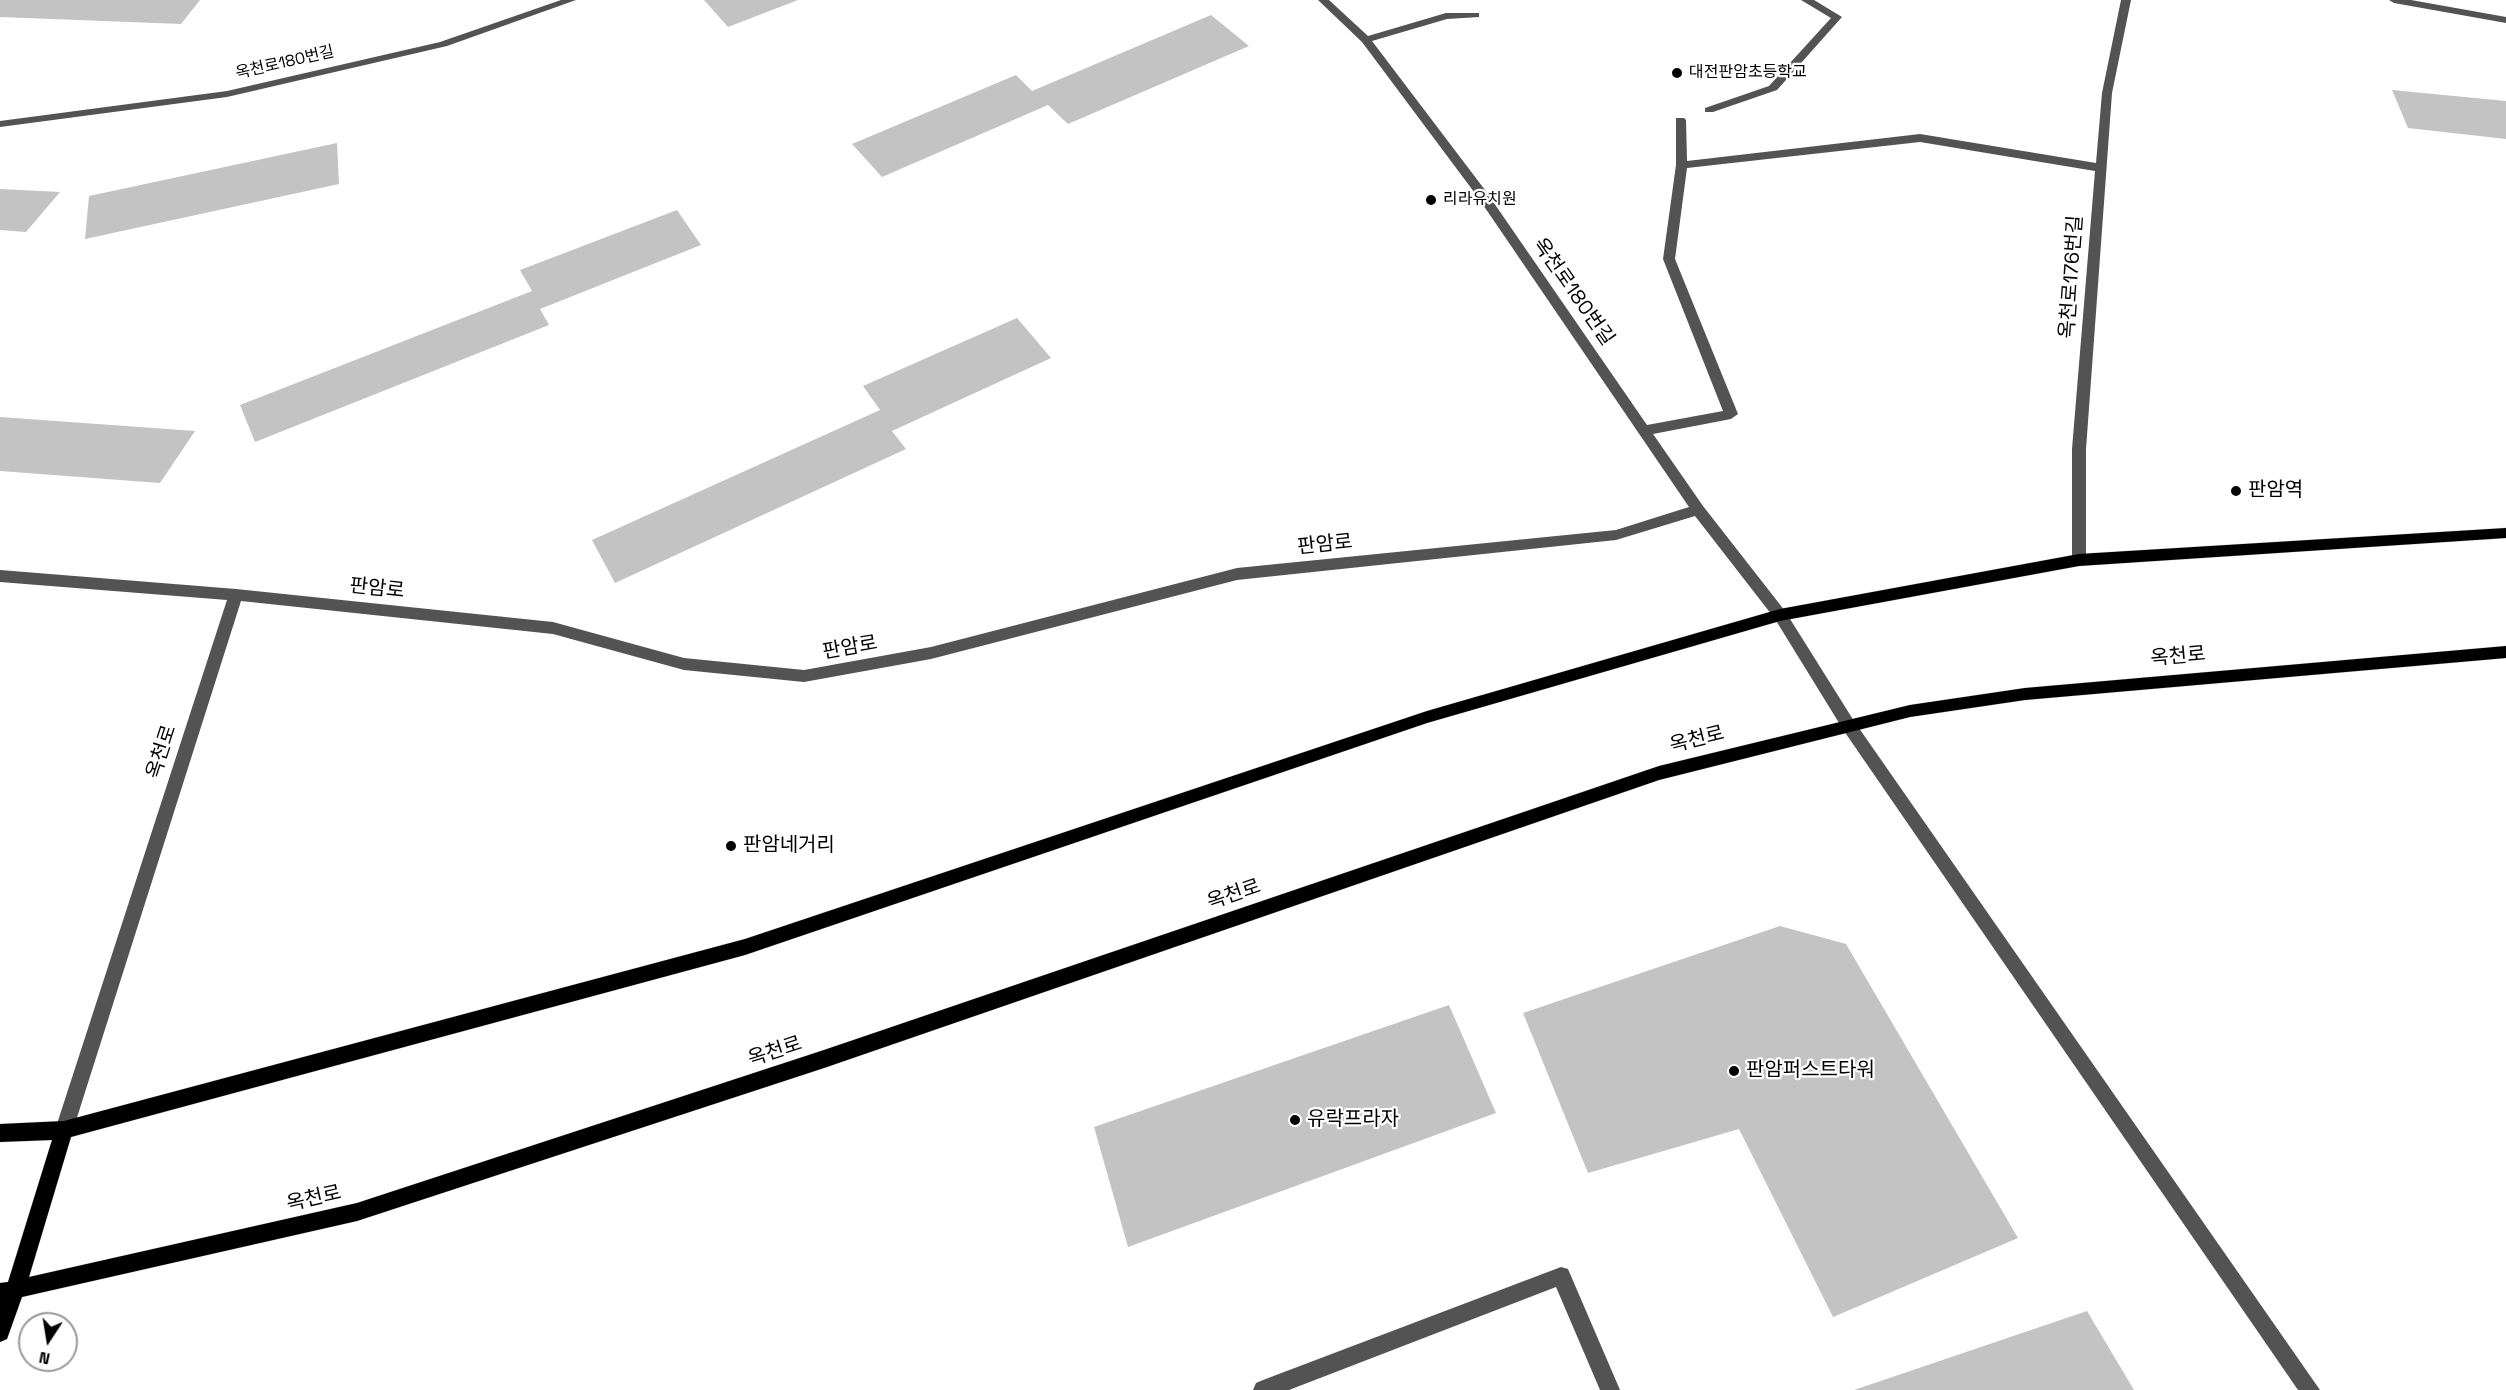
<!DOCTYPE html>
<meta charset="utf-8">
<style>
body{margin:0}
#map{position:relative;width:2506px;height:1390px;overflow:hidden;background:#fff;font-family:"Space Grotesk",sans-serif}
canvas{display:block}
.north{position:absolute;left:18px;top:1312px;width:60px;height:60px;box-sizing:border-box;background:#fff;border:2px solid #999;border-radius:50%;rotate:192deg;font-size:16px;font-weight:700;line-height:24px;text-align:center;color:#000}
.north::after{content:'';display:block;margin:auto;width:21px;height:27px;background:#000;clip-path:polygon(50% 0,100% 100%,50% 72%,0 100%)}
</style>
<div id="map">
<canvas width="2506" height="1390"></canvas>
<div class="north">N</div>
</div>
<script>
const ctx = document.querySelector('canvas').getContext('2d');
ctx.lineJoin = 'round';
function fill(path, color) { ctx.fillStyle = color; ctx.fill(path, 'evenodd'); }
const shape = rows => new Path2D(rows.map(r => 'M' + r).join(''));
function stroke(path, color, width, dash) { ctx.strokeStyle = color; ctx.lineWidth = width; ctx.lineCap = dash ? 'butt' : 'round'; ctx.setLineDash(dash || []); ctx.stroke(path); }
function label(font, color, halo, rows, align = 'center') {
  ctx.font = font + ' "Space Grotesk","Noto Sans KR",sans-serif'; ctx.lineWidth = 4.5; ctx.setLineDash([]); ctx.textBaseline = 'middle'; ctx.strokeStyle = halo; ctx.fillStyle = color; for (const [text, x, y, turn = 0] of rows) {
    ctx.save(); ctx.translate(x, y); ctx.rotate((+turn || 0) * Math.PI / 180); ctx.textAlign = isNaN(turn) ? turn : align; if (halo) ctx.strokeText(text, 0, 0); ctx.fillText(text, 0, 0); ctx.restore();
  }
}
const building = shape([
 [0,0,200,0,181,24,0,17],
 [704,0,798,0,728,27],
 [1211,15,1249,46,1068,124,1048,105,882,177,852,144,1016,75,1032,91],
 [2392,90,2506,101,2506,139,2408,128],
 [337,143,339,184,85,239,89,196],
 [0,189,60,192,26,232,0,230],
 [677,210,701,245,540,309,549,325,255,442,240,405,532,291,520,270],
 [1017,318,1051,358,892,431,906,449,615,583,592,540,880,410,863,386],
 [0,417,195,431,160,483,0,471],
 [1780,926,1846,944,2018,1238,1833,1317,1739,1129,1588,1173,1523,1013],
 [1449,1005,1496,1113,1128,1247,1094,1127],
 [2087,1311,2134,1390,1854,1390]
]);
const minor = shape([
 [561,0,576,0,447,46,227,97,0,127,0,121,227,91,440,42,561,0],
 [1318,0,1329,0,1368,36,1446,13,1479,13,1479,17,1447,19,1372,41,1485,190,1647,425,1723,411,1663,259,1676,165,1676,118,1684,118,1686,120,1687,161,1920,134,2096,163,2102,93,2121,0,2131,0,2112,93,2086,449,2086,560,2084,564,2074,564,2072,560,2072,449,2095,171,1920,142,1687,168,1675,259,1738,414,1731,419,1653,434,1703,506,1785,611,1854,721,2320,1390,2298,1390,1844,731,1775,619,1695,516,1616,540,1237,580,931,659,804,682,684,670,553,634,241,601,73,1130,70,1136,64,1139,58,1136,55,1130,227,600,0,582,0,570,236,589,553,622,684,658,804,670,931,647,1237,568,1616,530,1689,507,1477,196,1362,42,1318,0],
 [1801,0,1814,0,1842,17,1777,90,1713,112,1705,112,1705,108,1769,86,1831,18,1801,0],
 [2389,0,2411,0,2506,17,2506,23,2394,3,2389,0],
 [1561,1267,1568,1269,1620,1390,1600,1390,1556,1287,1289,1390,1253,1390,1256,1383,1263,1380,1561,1267]
]);
const major = shape([
 [2506,528,2506,538,2079,566,1780,621,1427,723,745,955,71,1137,29,1277,357,1203,824,1050,1659,766,1910,705,2025,688,2506,646,2506,658,2025,700,1910,717,1659,780,824,1068,357,1221,22,1297,7,1339,0,1342,0,1283,8,1282,52,1140,0,1142,0,1124,64,1121,745,939,1427,711,1780,609,2079,554,2506,528]
]);
const markers = [
 [1677,73,6,"#000"],
 [1431,200,6,"#000"],
 [2236,491,6,"#000"],
 [731,846,6,"#000"],
 [1734,1071,6,"#000"],
 [1295,1120,6,"#000"]
];
const farStreetnames = [
 ["옥천로180번길",285,63,-13]
];
const farPoinames = [
 ["대전판암초등학교",1689,73],
 ["리라유치원",1443,200]
];
const streetNames = [
 ["옥천로176번길",2072,277,-86],
 ["옥천로180번길",1573,292,55],
 ["판암로",1325,545,-6],
 ["판암로",377,589,6],
 ["판암로",850,648,-10],
 ["옥천로",2178,657,-5],
 ["옥천로",1697,740,-14],
 ["옥천로",162,752,-72],
 ["옥천로",1234,895,-19],
 ["옥천로",775,1052,-18],
 ["옥천로",314,1199,-13]
];
const poiNames = [
 ["판암역",2248,491],
 ["판암네거리",743,846],
 ["판암퍼스트타워",1746,1071],
 ["유락프라자",1307,1120]
];
fill(building, '#c3c3c3');
stroke(major, '#dbdbdb', 1);
fill(minor, '#535353');
fill(major, '#000');
for (const [x, y, r, color] of markers) { const dot = new Path2D(); dot.arc(x, y, r, 0, 2 * Math.PI); ctx.fillStyle = color; ctx.fill(dot); stroke(dot, '#fff', 2); }
label('16px', '#000', '#fff', farStreetnames);
label('16px', '#000', '#fff', farPoinames, 'left');
label('20px', '#000', '#fff', streetNames);
label('20px', '#000', '#fff', poiNames, 'left');
</script>
